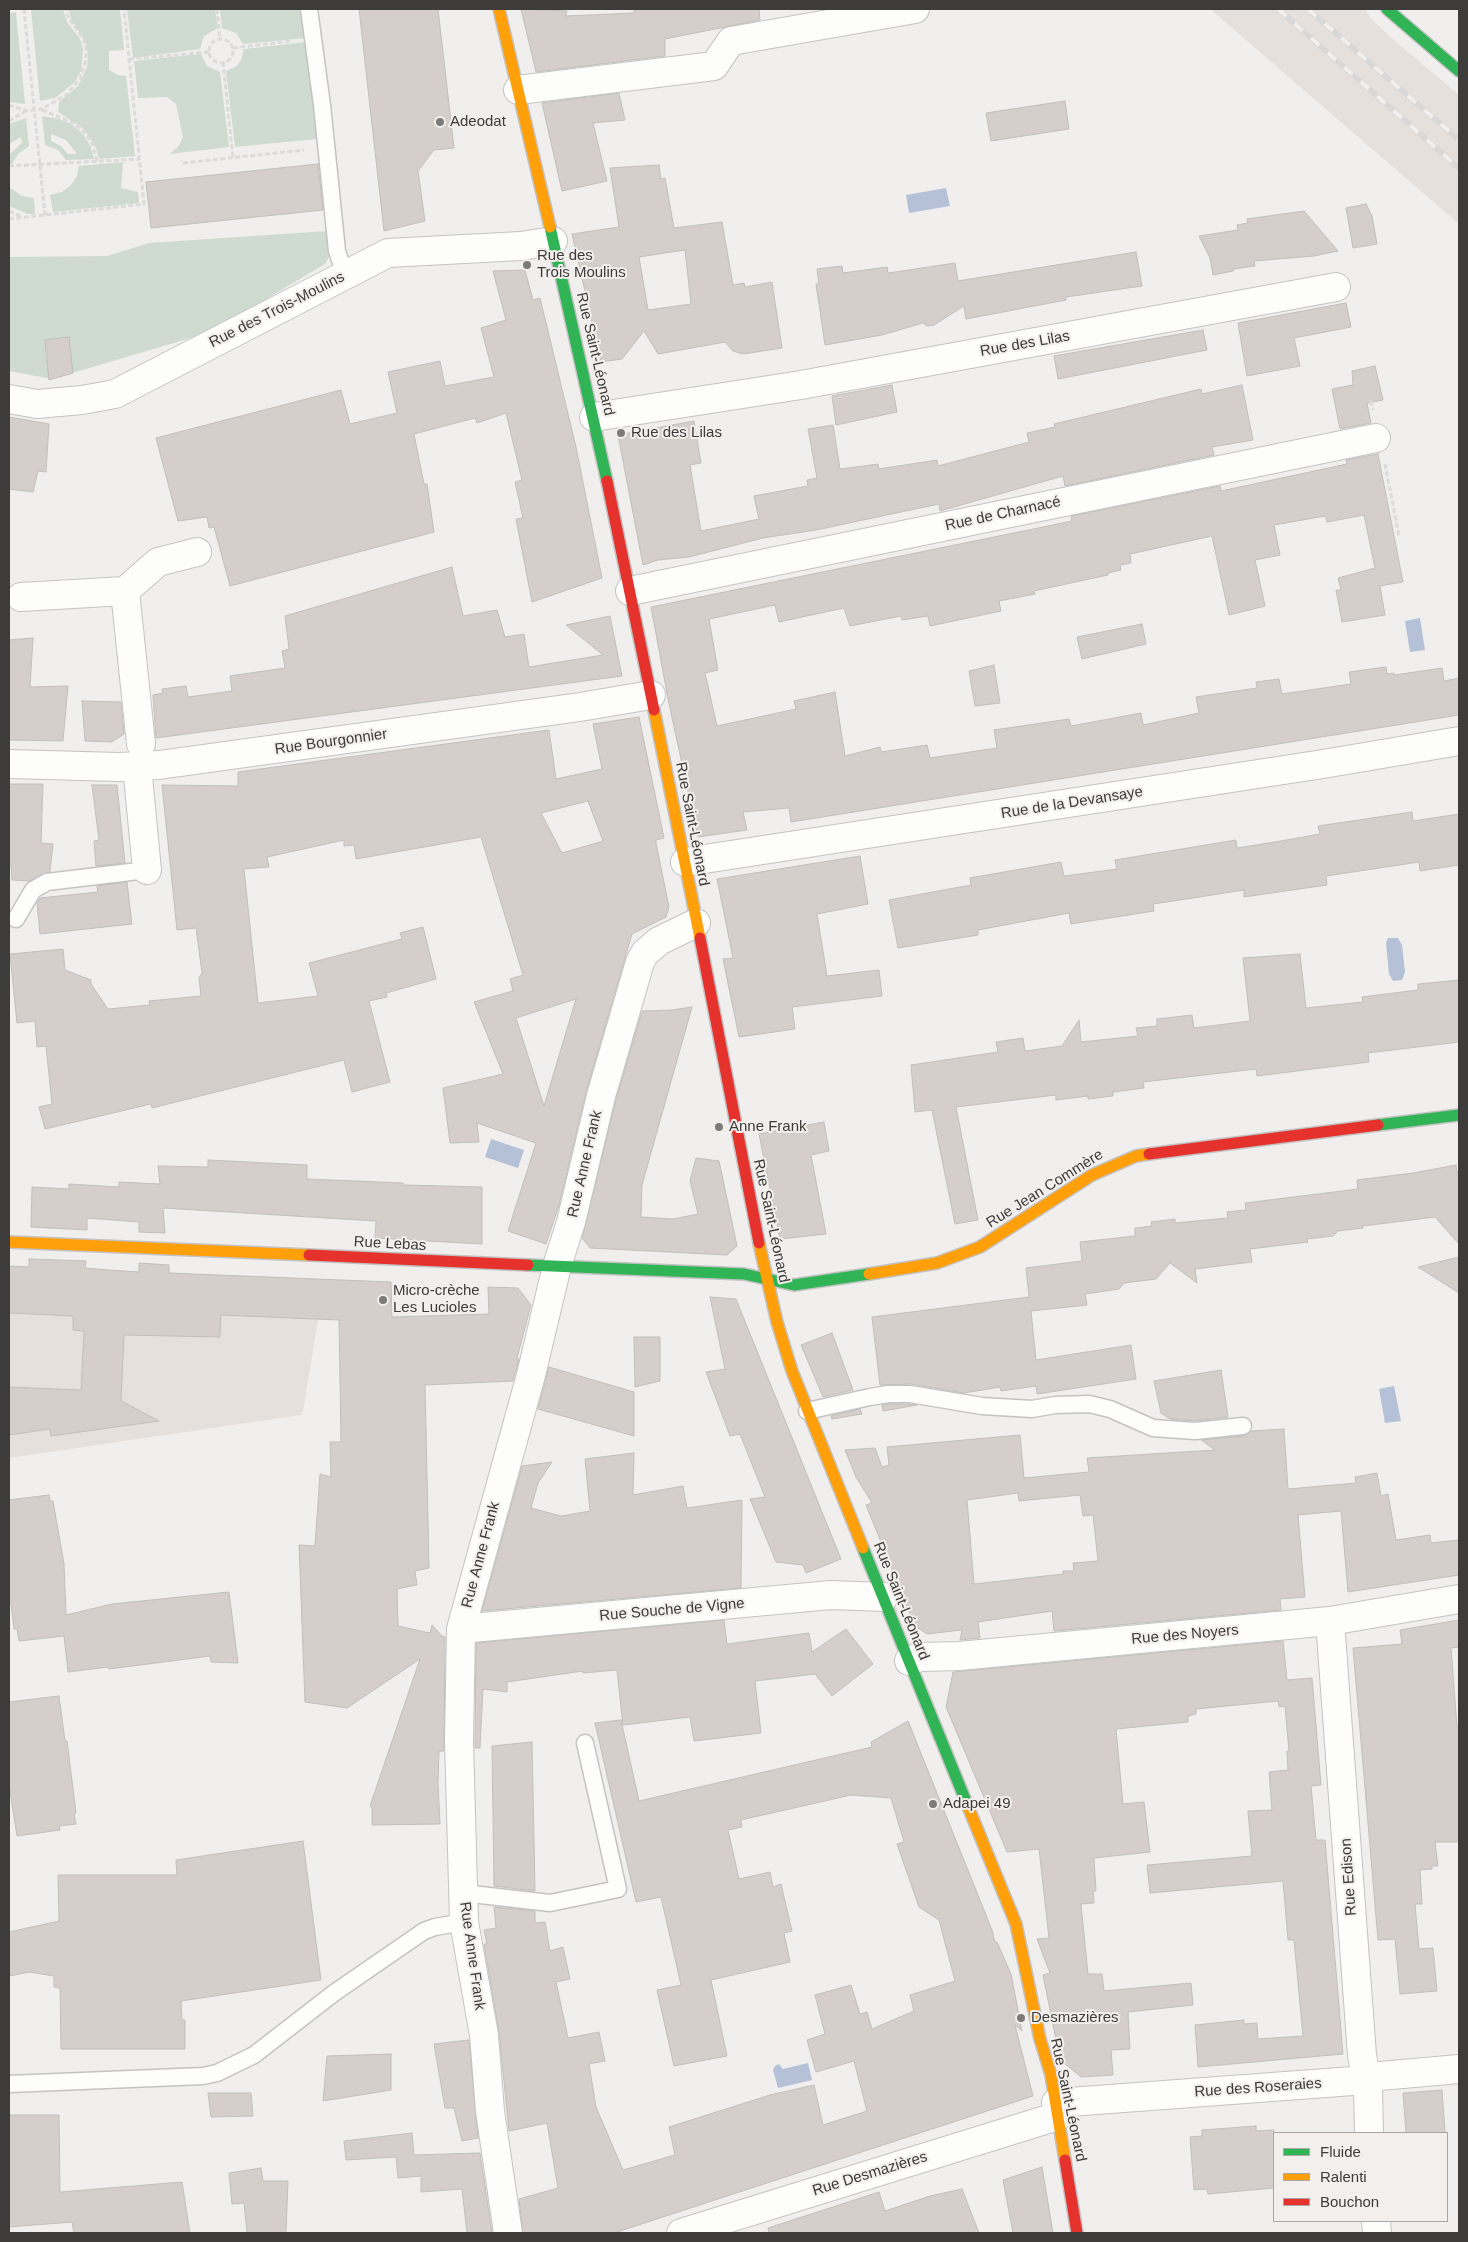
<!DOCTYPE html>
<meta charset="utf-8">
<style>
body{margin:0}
#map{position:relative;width:1468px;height:2242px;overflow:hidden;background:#f1efee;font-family:Arial,sans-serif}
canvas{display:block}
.frame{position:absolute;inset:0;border:10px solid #3d3c3b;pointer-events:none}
.legend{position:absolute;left:1273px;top:2132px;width:175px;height:90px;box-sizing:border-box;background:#f2efed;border:1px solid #aaa7a6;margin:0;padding:6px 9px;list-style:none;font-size:15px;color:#3d3c3b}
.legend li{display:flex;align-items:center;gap:10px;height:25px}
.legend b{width:25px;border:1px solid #aaa7a6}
</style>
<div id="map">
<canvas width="1468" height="2242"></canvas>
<div class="frame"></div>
<ul class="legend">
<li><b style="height:6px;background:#30b455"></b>Fluide</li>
<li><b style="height:6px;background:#ff9f0a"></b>Ralenti</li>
<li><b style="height:6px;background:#e5322d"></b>Bouchon</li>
</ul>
</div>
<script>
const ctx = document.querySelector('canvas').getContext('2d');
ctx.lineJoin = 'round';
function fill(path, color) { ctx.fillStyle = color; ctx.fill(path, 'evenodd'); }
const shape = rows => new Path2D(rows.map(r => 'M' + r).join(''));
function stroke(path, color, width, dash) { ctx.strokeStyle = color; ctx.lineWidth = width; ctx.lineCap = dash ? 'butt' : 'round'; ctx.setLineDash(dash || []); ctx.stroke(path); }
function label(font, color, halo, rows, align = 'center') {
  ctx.font = font + ' Arial,sans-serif'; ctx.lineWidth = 4; ctx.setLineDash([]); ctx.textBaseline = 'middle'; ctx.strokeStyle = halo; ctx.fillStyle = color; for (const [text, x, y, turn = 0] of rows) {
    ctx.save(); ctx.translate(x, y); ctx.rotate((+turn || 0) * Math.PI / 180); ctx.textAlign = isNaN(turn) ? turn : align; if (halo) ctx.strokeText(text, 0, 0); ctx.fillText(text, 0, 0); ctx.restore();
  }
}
const built = shape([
 [1210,9,1365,9,1371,19,1395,41,1459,95,1459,224],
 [9,1266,339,1280,339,1320,318,1320,303,1411,301,1415,9,1458]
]);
const green = shape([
 [31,9,63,9,67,22,80,39,83,49,81,71,75,82,55,98,40,101],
 [68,9,120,9,124,50,109,51,109,70,118,75,126,76,135,156,99,159,96,148,84,129,58,112,59,102,78,86,87,67,88,54,85,41,72,21],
 [127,9,215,9,218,28,204,36,200,49,133,58],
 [220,9,299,9,306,38,243,44,236,33,222,28],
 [16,12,25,104,9,102,9,13],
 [306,42,317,139,235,147,226,71,237,66,241,60,244,49],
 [201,54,207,66,220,72,229,147,169,154,178,147,183,137,176,104,167,97,138,98,134,61],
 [42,116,59,119,71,124,82,133,90,145,94,159,66,160,58,150,45,145],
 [51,134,66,140,77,154,68,154,61,146,51,141],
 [26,118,29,146,18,154,12,164,9,164,10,154,22,143,21,137,9,144,9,124],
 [123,162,121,188,138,192,139,203,53,212,50,195,62,192,71,185,77,176,79,166],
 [9,187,22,196,34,198,35,214,28,214,9,206],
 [327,231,330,255,325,264,211,332,52,379,9,371,9,257,107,256,149,243]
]);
const water = shape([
 [946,188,950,206,909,213,906,195],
 [1420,618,1425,650,1410,652,1405,621],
 [1388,938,1398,938,1402,945,1405,972,1402,980,1393,981,1389,974,1386,943],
 [491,1139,524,1150,518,1168,485,1157],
 [1394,1386,1401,1421,1385,1423,1379,1389],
 [808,2063,812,2080,778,2088,773,2070,775,2066,779,2064,783,2069]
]);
const building = shape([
 [359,9,438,9,454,148,434,150,418,171,425,221,384,231,359,9],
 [521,9,567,11,566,16,634,13,634,9,759,9,760,20,665,39,665,56,536,72,521,9],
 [619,93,625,120,593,123,607,181,562,191,542,103,619,93],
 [1065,101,1069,129,991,141,986,113,1065,101],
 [318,164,323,210,151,228,146,182,318,164],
 [659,165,661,179,665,178,674,228,722,222,733,285,744,283,745,287,772,282,782,348,743,354,733,351,725,342,658,354,644,331,622,359,601,362,572,234,619,227,610,168,659,165],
 [685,250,691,304,648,310,639,257,685,250],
 [1366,204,1372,216,1377,244,1353,248,1346,208,1366,204],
 [1304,211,1338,251,1314,256,1254,261,1255,266,1234,269,1233,271,1213,275,1210,258,1199,236,1238,230,1237,225,1248,223,1247,219,1304,211],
 [1136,252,1142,286,1066,297,1066,300,966,319,964,306,934,325,927,326,923,323,882,335,825,345,816,284,819,284,817,269,842,266,843,273,887,267,888,273,955,263,958,281,1136,252],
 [525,270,533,300,540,298,576,447,602,578,532,602,516,519,523,518,515,482,522,480,506,413,477,423,475,418,414,434,424,484,427,484,434,532,230,586,214,527,209,528,207,517,178,521,156,438,341,390,350,424,397,413,388,372,440,361,445,386,494,377,481,328,506,320,493,271,525,270],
 [1346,303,1351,327,1294,338,1300,366,1247,376,1238,323,1346,303],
 [1203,330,1207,350,1058,379,1054,356,1203,330],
 [69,337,73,373,49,380,45,340,69,337],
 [1375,366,1383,400,1367,403,1371,423,1340,429,1332,389,1353,385,1352,371,1375,366],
 [892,385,897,412,836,425,832,396,892,385],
 [1242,385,1253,440,1212,447,1214,455,1065,486,1063,476,940,511,939,504,816,530,763,538,689,557,658,560,643,565,618,435,694,421,701,463,690,465,701,531,759,519,754,496,808,486,807,480,817,478,808,429,833,425,840,469,878,464,879,469,937,460,938,466,1029,442,1027,433,1055,427,1054,424,1201,389,1202,394,1242,385],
 [9,417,49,424,46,472,38,471,33,492,9,489,9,417],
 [1378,454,1403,582,1380,586,1385,615,1342,622,1336,590,1341,590,1338,578,1375,568,1364,515,1327,522,1325,516,1274,525,1280,555,1255,560,1265,606,1229,615,1212,536,1130,554,1131,563,1120,565,1121,570,1108,573,1108,575,1034,591,1035,594,999,601,1001,611,930,626,928,616,902,620,901,616,850,626,844,608,779,622,775,605,709,619,718,670,705,673,717,726,796,709,794,701,835,692,845,756,880,747,881,752,927,745,930,758,997,748,994,730,1069,719,1071,726,1141,713,1143,725,1199,713,1196,697,1257,688,1256,682,1279,679,1282,694,1351,684,1349,672,1386,667,1387,674,1394,673,1395,675,1442,668,1444,681,1459,678,1459,715,791,822,789,808,743,812,747,830,698,837,669,704,651,607,1048,526,1072,521,1071,516,1220,486,1221,491,1347,464,1346,460,1378,454],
 [452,567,463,616,497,610,505,637,524,634,529,667,603,655,566,625,610,616,622,676,156,738,153,695,163,693,162,689,186,686,188,697,232,691,230,676,285,668,282,651,289,649,285,616,452,567],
 [1142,624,1146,644,1082,659,1077,637,1142,624],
 [33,638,30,687,68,686,63,741,9,740,9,640,33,638],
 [994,665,1000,703,975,706,969,671,994,665],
 [82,701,121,702,124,734,112,742,85,741,82,701],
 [639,717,664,838,656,840,656,843,669,907,666,917,632,934,586,1092,559,1205,546,1244,508,1231,536,1143,477,1123,479,1142,450,1143,443,1088,503,1074,474,1002,513,991,510,979,523,975,481,837,356,859,354,845,344,846,344,840,267,857,269,867,244,869,258,1003,318,996,309,963,402,939,400,933,423,927,436,979,386,993,387,997,369,1001,390,1082,352,1092,344,1060,152,1108,151,1104,45,1129,39,1107,52,1104,46,1046,37,1047,35,1021,17,1023,10,954,63,949,65,970,91,980,91,984,108,1009,150,1005,149,1001,201,996,199,978,202,973,196,928,177,930,162,785,238,786,238,772,549,730,556,779,602,769,593,724,639,717],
 [588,801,603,841,562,853,541,813,588,801],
 [576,999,544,1106,516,1018,576,999],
 [9,784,43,784,41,843,53,844,50,872,29,881,12,880,11,865,9,864,9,784],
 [92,785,117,785,125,863,96,866,94,841,99,840,92,785],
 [1412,812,1413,821,1459,814,1459,865,1420,871,1419,862,1326,876,1327,885,1244,897,1244,890,1199,897,1153,904,1154,911,1071,924,1069,913,978,930,978,935,898,948,889,900,971,885,970,878,1061,862,1064,876,1117,869,1115,860,1236,840,1237,848,1281,841,1320,834,1318,826,1412,812],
 [860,856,868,904,817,914,827,976,879,970,882,996,792,1007,795,1029,739,1037,723,959,733,958,717,879,860,856],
 [127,882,132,924,40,934,37,903,40,898,98,892,97,886,127,882],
 [1300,954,1306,1008,1363,1002,1362,997,1418,990,1418,984,1459,980,1459,1042,1368,1053,1369,1062,1257,1076,1256,1069,1143,1082,1144,1088,1113,1092,1113,1096,1088,1099,1088,1096,1056,1100,1056,1095,956,1107,978,1220,955,1224,932,1110,915,1112,911,1065,998,1052,996,1042,1023,1038,1025,1051,1062,1046,1079,1020,1081,1042,1138,1036,1136,1028,1157,1026,1157,1019,1192,1015,1194,1028,1250,1021,1243,958,1300,954],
 [692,1007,642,1185,641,1217,673,1219,698,1214,690,1181,696,1158,719,1161,737,1246,727,1255,590,1248,582,1238,616,1100,642,1011,672,1010,692,1007],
 [824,1122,829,1151,811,1155,826,1234,780,1239,759,1134,824,1122],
 [208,1160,307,1165,307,1179,403,1183,404,1185,482,1187,482,1244,375,1238,376,1221,163,1208,165,1233,139,1232,139,1222,87,1218,87,1230,31,1227,32,1187,69,1189,69,1184,119,1187,119,1182,160,1184,158,1166,208,1167,208,1160],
 [1456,1165,1457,1172,1459,1171,1459,1244,1435,1217,1363,1226,1363,1228,1338,1231,1333,1236,1307,1239,1308,1242,1250,1249,1252,1262,1195,1269,1197,1283,1170,1263,1156,1279,1124,1283,1119,1289,1085,1294,1087,1305,1031,1311,1036,1360,1131,1345,1136,1379,1037,1394,1036,1386,1001,1391,1000,1387,964,1393,911,1384,880,1385,872,1317,1029,1297,1026,1268,1082,1261,1080,1242,1135,1236,1135,1228,1152,1226,1151,1222,1175,1219,1175,1223,1228,1218,1227,1212,1246,1210,1245,1203,1358,1189,1357,1180,1413,1173,1456,1165],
 [1459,1257,1459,1293,1418,1267,1459,1257],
 [29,1259,86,1261,85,1268,109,1270,139,1272,139,1263,169,1265,169,1273,391,1282,392,1317,489,1314,488,1287,518,1288,531,1305,517,1358,519,1359,513,1381,425,1385,429,1568,415,1571,417,1585,397,1589,398,1626,430,1633,432,1625,442,1636,445,1637,444,1751,439,1751,438,1783,440,1824,372,1825,372,1808,370,1806,420,1659,347,1708,305,1702,299,1545,315,1546,320,1474,331,1477,330,1442,341,1442,339,1320,221,1315,220,1337,124,1335,121,1401,159,1421,51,1436,50,1429,9,1435,9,1387,81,1390,84,1331,73,1330,73,1316,9,1313,9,1266,29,1267,29,1259],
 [710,1297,736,1299,841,1559,806,1573,803,1565,776,1562,750,1499,765,1497,740,1434,730,1436,706,1372,725,1369,710,1297],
 [832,1333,853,1390,823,1397,801,1345,832,1333],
 [634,1337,660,1337,660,1381,635,1387,634,1337],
 [549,1367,634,1392,634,1436,538,1409,549,1367],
 [1221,1370,1228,1417,1195,1421,1170,1419,1161,1413,1154,1381,1221,1370],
 [889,1404,909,1404,917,1405,883,1411,882,1405,889,1404],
 [860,1409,862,1414,832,1419,831,1416,860,1409],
 [1284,1429,1288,1489,1356,1483,1355,1477,1377,1473,1381,1496,1388,1494,1396,1540,1430,1535,1431,1543,1459,1540,1459,1575,1348,1592,1341,1511,1298,1515,1305,1597,1280,1599,1281,1610,1054,1631,1052,1611,978,1622,980,1638,960,1640,962,1630,927,1634,915,1626,866,1505,872,1503,856,1477,845,1450,875,1448,882,1467,889,1465,887,1447,1020,1435,1024,1478,1089,1472,1087,1458,1215,1450,1201,1440,1244,1436,1251,1431,1284,1429],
 [1018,1493,1019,1501,1080,1495,1083,1516,1093,1515,1098,1561,1073,1563,1074,1571,1063,1571,1063,1574,974,1584,967,1500,1018,1493],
 [634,1453,633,1495,683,1486,687,1508,742,1500,741,1588,482,1611,522,1466,552,1462,538,1483,531,1508,561,1516,590,1511,585,1459,634,1453],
 [49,1495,50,1501,53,1501,64,1564,66,1615,112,1604,229,1592,238,1663,211,1662,210,1656,109,1669,108,1667,68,1672,64,1636,19,1641,17,1629,14,1629,11,1604,9,1604,9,1500,49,1495],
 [724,1620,727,1644,809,1633,812,1652,846,1629,873,1664,832,1696,815,1674,755,1681,761,1733,694,1741,690,1717,623,1725,617,1670,583,1673,583,1671,507,1682,507,1692,483,1689,480,1748,475,1748,476,1643,724,1620],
 [1459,1620,1459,1647,1451,1648,1457,1727,1459,1727,1459,1842,1435,1842,1438,1866,1432,1866,1432,1869,1420,1870,1422,1904,1415,1904,1419,1949,1433,1948,1437,1991,1400,1994,1395,1939,1378,1940,1353,1648,1402,1644,1400,1630,1459,1620],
 [1283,1641,1287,1680,1312,1678,1321,1785,1311,1786,1316,1840,1325,1840,1343,2054,1198,2067,1195,2025,1244,2020,1244,2024,1257,2023,1258,2039,1303,2036,1294,1940,1288,1940,1283,1881,1150,1893,1147,1865,1252,1856,1248,1811,1272,1810,1269,1772,1288,1770,1287,1751,1289,1751,1285,1706,1279,1707,1278,1701,1196,1709,1196,1714,1188,1716,1188,1722,1116,1729,1123,1804,1144,1802,1150,1852,1094,1858,1096,1891,1093,1891,1094,1903,1081,1904,1088,1974,1102,1974,1104,1991,1191,1983,1193,2005,1128,2012,1130,2049,1111,2050,1113,2075,1081,2077,1064,2063,1055,2035,1043,1975,1050,1973,1037,1939,1049,1938,1039,1849,1007,1852,946,1707,953,1672,1283,1641],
 [59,1696,65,1741,67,1741,76,1813,74,1814,76,1824,59,1826,60,1830,17,1836,9,1785,9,1702,59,1696],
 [621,1720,639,1801,872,1747,871,1742,908,1721,992,1930,995,1942,997,1942,1011,1974,1022,2031,1015,2025,1033,2096,614,2233,523,2233,519,2199,558,2188,547,2123,509,2131,499,2032,484,1944,487,1944,484,1930,496,1928,494,1907,535,1911,535,1923,545,1922,550,1951,563,1947,570,1979,556,1982,568,2038,599,2032,605,2061,589,2064,596,2107,623,2170,675,2155,669,2127,770,2095,814,2085,823,2125,867,2111,854,2061,816,2072,807,2040,825,2034,815,1995,851,1985,860,2014,867,2012,872,2029,914,2011,910,1995,955,1981,939,1920,919,1907,897,1844,904,1842,891,1798,851,1795,741,1820,742,1827,728,1830,739,1879,770,1872,773,1887,781,1884,792,1931,784,1933,790,1962,711,1980,727,2056,674,2066,657,1990,681,1985,661,1897,636,1902,595,1723,621,1720],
 [532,1742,535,1891,494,1886,492,1746,532,1742],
 [303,1841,321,1980,181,2001,182,2020,185,2020,185,2049,61,2049,60,1988,54,1987,54,1976,30,1972,9,1976,9,1932,59,1921,58,1875,177,1875,176,1860,303,1841],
 [469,2040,478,2138,462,2141,454,2108,445,2108,434,2044,469,2040],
 [391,2054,391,2090,323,2101,327,2056,391,2054],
 [1442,2090,1445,2133,1406,2133,1403,2093,1442,2090],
 [208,2093,251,2093,253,2116,211,2117,208,2093],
 [9,2115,59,2115,60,2192,182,2182,190,2233,74,2233,72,2222,9,2227,9,2115],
 [1256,2126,1256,2131,1274,2130,1274,2188,1208,2194,1207,2189,1194,2190,1190,2137,1202,2136,1202,2130,1256,2126],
 [412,2133,414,2155,480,2153,492,2233,467,2233,462,2189,421,2192,421,2176,398,2178,396,2157,346,2160,344,2141,412,2133],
 [1042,2167,1053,2233,1013,2233,1003,2180,1042,2167],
 [261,2168,263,2181,288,2181,286,2233,247,2233,244,2203,232,2204,229,2173,261,2168],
 [962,2189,979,2233,769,2233,768,2228,879,2192,885,2211,930,2196,962,2189]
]);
const path = shape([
 [24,9,45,215],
 [217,9,220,39],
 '209 51a12 12 0 1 1 24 0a12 12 0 1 1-24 0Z',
 [233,48,291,41],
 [129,59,209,52],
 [223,62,233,158],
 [9,105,26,111,42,109,66,95,80,79,86,59,86,48,83,39,67,15,66,9],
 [42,110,73,123,83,131,92,143,97,162],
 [9,121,26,111],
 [183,163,304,150],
 [9,166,140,159],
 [9,211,22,217],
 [9,219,144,204,124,9],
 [1371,401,1373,410],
 [1385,464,1399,536]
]);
const lane = shape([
 [309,9,322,105,337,251,345,275],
 [16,919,33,890,47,882,147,870],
 [807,1411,870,1397,888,1394,910,1394,982,1406,1032,1409,1055,1405,1089,1404,1110,1409,1153,1428,1195,1431,1243,1426],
 [463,1893,550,1903,618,1889,585,1743],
 [9,2084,203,2076,217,2073,254,2055,334,1993,424,1931,435,1927,464,1922]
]);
const street = shape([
 [518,90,714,66,731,41,915,9],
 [9,399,37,404,82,400,115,394,388,253,521,246,553,241],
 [594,417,801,385,1336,287],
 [125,591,158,562,197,552],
 [630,591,1376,438],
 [21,597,125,591,141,744],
 [9,764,119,767,159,765,580,707,651,695],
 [137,766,147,870],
 [685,862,1323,764,1459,741],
 [1330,1621,1362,2055,1368,2089,1369,2133],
 [461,1629,831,1595,884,1597],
 [909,1661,920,1657,959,1656,1330,1621,1459,1599],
 [1056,2103,1353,2081,1380,2076,1459,2069],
 [1376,2221,1377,2233],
 [508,2233,490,2111,484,2035,464,1922,459,1741,461,1629,531,1375,557,1266,571,1222,601,1096,640,962,645,953,659,941,696,923],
 [681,2233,1058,2116]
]);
const fast = shape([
 [1387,9,1459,71],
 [550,227,607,481],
 [1378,1125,1459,1115],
 [528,1265,744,1274,794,1285,869,1274],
 [863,1548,967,1804]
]);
const slow = shape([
 [499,9,550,227],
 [654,710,700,938],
 [9,1242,309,1255],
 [759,1243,777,1322,792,1371,863,1548],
 [869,1274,937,1263,980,1247,1092,1175,1136,1156,1149,1154],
 [967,1804,1016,1924,1040,2039,1051,2075,1065,2160]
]);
const jam = shape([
 [607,481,654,710],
 [700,938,759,1243],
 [1149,1154,1378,1125],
 [309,1255,528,1265],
 [1065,2160,1077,2233]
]);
const rail = shape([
 [1278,9,1459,168],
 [1308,9,1459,140]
]);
const markers = [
 [440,122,5,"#7c7b7a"],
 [527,265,5,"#7c7b7a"],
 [621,433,5,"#7c7b7a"],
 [719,1127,5,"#7c7b7a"],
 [383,1300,5,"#7c7b7a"],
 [933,1804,5,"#7c7b7a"],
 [1021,2018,5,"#7c7b7a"]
];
const poiNames = [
 ["Adeodat",450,122],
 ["Rue des",537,256],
 ["Trois Moulins",537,273],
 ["Rue des Lilas",631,433],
 ["Anne Frank",729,1127],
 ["Micro-crèche",393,1291],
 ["Les Lucioles",393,1308],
 ["Adapei 49",943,1804],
 ["Desmazières",1031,2018]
];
const streetNames = [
 ["Rue des Trois-Moulins",277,310,-27],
 ["Rue des Lilas",1025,344,-10],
 ["Rue Saint-Léonard",595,354,77],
 ["Rue de Charnacé",1003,514,-12],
 ["Rue Bourgonnier",331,742,-8],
 ["Rue de la Devansaye",1072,803,-9],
 ["Rue Saint-Léonard",692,824,79],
 ["Rue Anne Frank",585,1164,-77],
 ["Rue Jean Commère",1045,1189,-32],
 ["Rue Saint-Léonard",771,1221,78],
 ["Rue Lebas",390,1244,3],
 ["Rue Anne Frank",481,1555,-75],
 ["Rue Saint-Léonard",901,1601,68],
 ["Rue Souche de Vigne",672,1610,-5],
 ["Rue des Noyers",1185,1635,-5],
 ["Rue Edison",1349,1877,-94],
 ["Rue Anne Frank",472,1956,82],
 ["Rue des Roseraies",1258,2088,-4],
 ["Rue Saint-Léonard",1068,2100,78],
 ["Rue Desmazières",870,2174,-17]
];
fill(built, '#e6e0dc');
fill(green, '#cfdad1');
fill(water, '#b4c1d6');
fill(building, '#d6ceca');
stroke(building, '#c0bfbe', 1);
stroke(lane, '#c4c3c3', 19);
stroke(street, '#c4c3c3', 30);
stroke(fast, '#c4c3c3', 14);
stroke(slow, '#c4c3c3', 14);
stroke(jam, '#c4c3c3', 14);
stroke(path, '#dbdbda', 3, [5, 2.5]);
stroke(lane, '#fdfdfc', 16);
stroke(street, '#fdfdfc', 28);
stroke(fast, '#30b455', 11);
stroke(slow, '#ff9f0a', 11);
stroke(jam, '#e5322d', 11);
stroke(rail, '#d9d8d8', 5.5);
stroke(rail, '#f2efed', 4, [11]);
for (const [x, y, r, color] of markers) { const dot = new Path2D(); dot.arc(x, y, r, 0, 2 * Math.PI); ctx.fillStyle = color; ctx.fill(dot); stroke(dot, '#f2efed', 2); }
label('15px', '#3d3c3b', '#f2efed', poiNames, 'left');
label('15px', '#3d3c3b', '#f2efed', streetNames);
</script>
